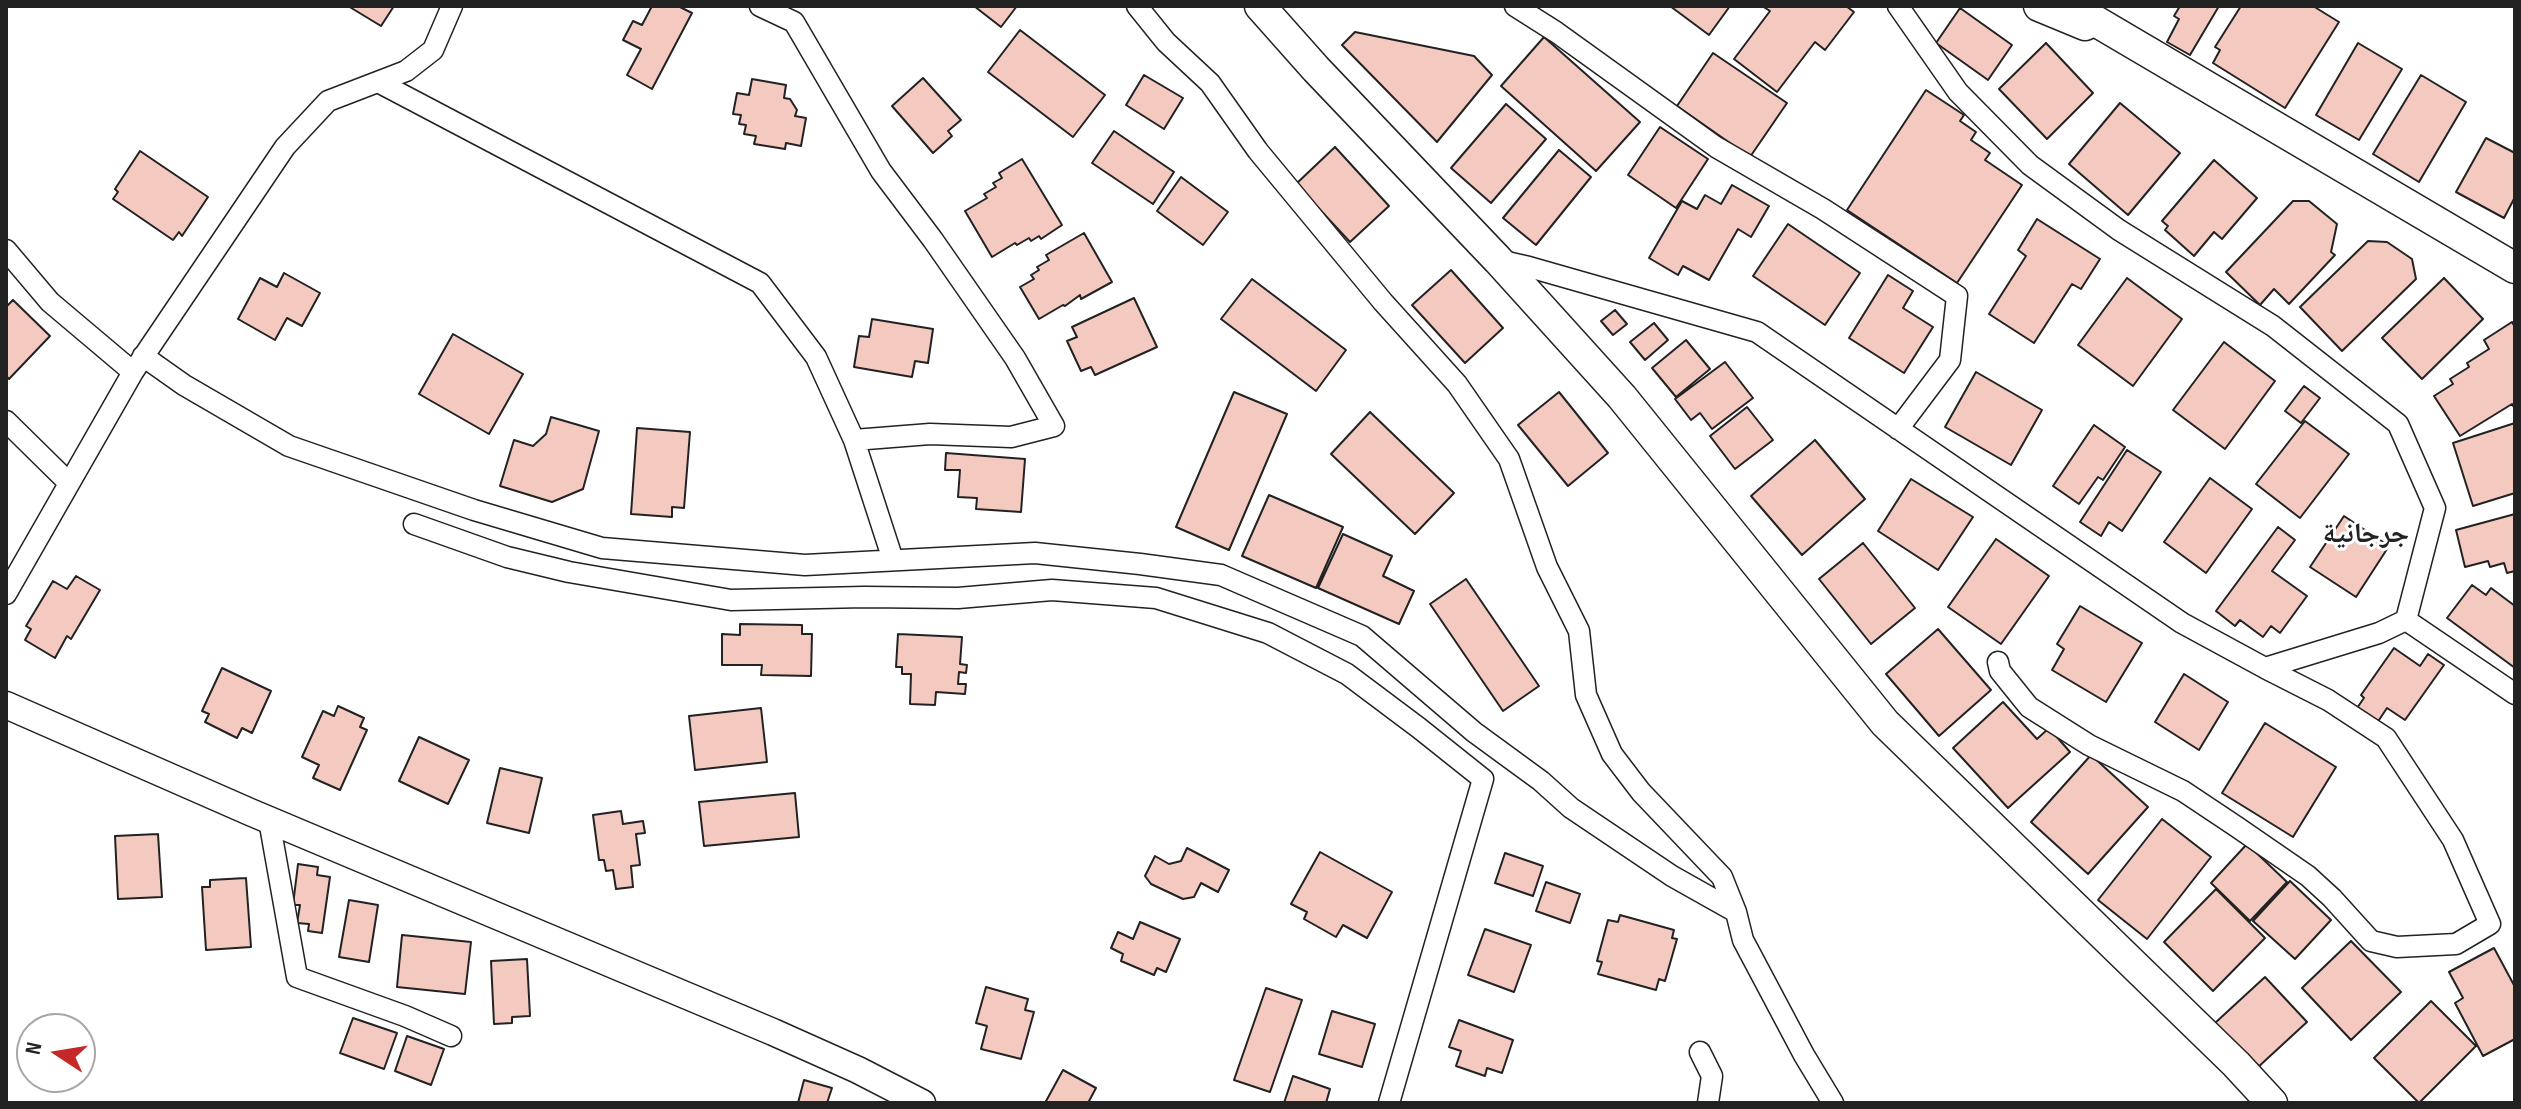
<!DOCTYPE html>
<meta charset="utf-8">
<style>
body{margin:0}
#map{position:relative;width:2521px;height:1109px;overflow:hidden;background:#fff;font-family:"Sofia Sans Condensed",sans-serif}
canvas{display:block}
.frame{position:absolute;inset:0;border:8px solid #222;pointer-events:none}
.north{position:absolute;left:16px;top:1013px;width:80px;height:80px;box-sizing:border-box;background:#fff;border:2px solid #a7a7a7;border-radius:50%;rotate:282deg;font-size:22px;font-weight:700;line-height:32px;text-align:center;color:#222}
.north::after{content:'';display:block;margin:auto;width:28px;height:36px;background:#c62828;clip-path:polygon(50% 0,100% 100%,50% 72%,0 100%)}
</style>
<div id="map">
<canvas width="2521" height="1109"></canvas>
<div class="frame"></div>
<div class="north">N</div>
</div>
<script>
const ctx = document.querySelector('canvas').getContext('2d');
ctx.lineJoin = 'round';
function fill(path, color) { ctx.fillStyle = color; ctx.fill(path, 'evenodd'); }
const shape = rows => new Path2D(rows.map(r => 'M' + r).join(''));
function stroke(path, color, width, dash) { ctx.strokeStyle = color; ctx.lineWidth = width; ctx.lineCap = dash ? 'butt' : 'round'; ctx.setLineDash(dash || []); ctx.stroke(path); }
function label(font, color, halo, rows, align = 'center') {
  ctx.font = font + ' "Sofia Sans Condensed","Noto Naskh Arabic",sans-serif'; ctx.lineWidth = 6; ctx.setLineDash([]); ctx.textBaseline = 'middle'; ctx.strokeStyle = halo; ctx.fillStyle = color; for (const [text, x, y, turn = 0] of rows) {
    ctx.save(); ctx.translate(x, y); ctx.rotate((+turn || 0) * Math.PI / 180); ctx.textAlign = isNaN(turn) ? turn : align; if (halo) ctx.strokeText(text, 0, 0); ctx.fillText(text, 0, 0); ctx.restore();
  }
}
const building = shape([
 [348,6,394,6,381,26,348,6],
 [652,6,678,6,692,13,652,89,627,75,641,49,623,40,633,21,642,25,652,6],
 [974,6,1017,6,1001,27,974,6],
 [1670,6,1730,6,1709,35,1670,6],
 [1762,6,1846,6,1854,12,1825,50,1815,42,1777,92,1734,59,1770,11,1762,6],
 [2180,6,2219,6,2190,55,2167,42,2179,19,2174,16,2180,6],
 [2241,6,2313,6,2339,22,2285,108,2213,63,2220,50,2215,47,2241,6],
 [1960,8,2012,45,1988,80,1936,43,1960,8],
 [1020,30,1105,95,1073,137,988,72,1020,30],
 [1355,32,1474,56,1492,75,1437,142,1342,45,1355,32],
 [1544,37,1640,122,1596,171,1501,86,1544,37],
 [2046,43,2093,93,2047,139,1999,89,2046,43],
 [2358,43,2402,69,2359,140,2316,115,2358,43],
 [1713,53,1787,103,1750,157,1677,106,1713,53],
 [1144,75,1183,98,1164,129,1126,105,1144,75],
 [2421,75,2466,102,2419,182,2373,154,2421,75],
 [923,78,961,120,948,131,952,136,933,153,892,106,923,78],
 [752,79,786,85,784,98,790,99,797,110,795,116,806,118,801,146,786,143,785,149,754,144,756,136,744,134,746,125,739,124,741,115,733,114,737,93,749,95,752,79],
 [1926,90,1964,115,1960,121,1976,132,1971,140,1990,153,1985,160,2022,185,1957,283,1847,210,1926,90],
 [2120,103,2180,153,2128,215,2069,164,2120,103],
 [1506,104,1546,139,1491,203,1451,168,1506,104],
 [1660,127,1708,159,1676,208,1628,175,1660,127],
 [1114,131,1174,172,1153,204,1092,163,1114,131],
 [2486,138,2515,153,2515,197,2504,218,2456,192,2486,138],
 [1335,147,1389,206,1350,242,1296,184,1335,147],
 [1559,150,1591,177,1536,245,1503,218,1559,150],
 [140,151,208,197,182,236,179,232,173,240,113,199,118,192,115,189,140,151],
 [1022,159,1062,225,1041,239,1039,236,1031,241,1029,238,1017,245,1015,243,992,257,965,211,987,198,984,194,996,187,993,183,1002,178,999,173,1022,159],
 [2214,160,2257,198,2222,239,2214,232,2194,256,2165,230,2168,226,2162,221,2214,160],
 [1181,177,1228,212,1203,245,1157,211,1181,177],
 [1732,185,1769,206,1751,237,1738,229,1709,280,1683,266,1678,275,1649,258,1682,201,1697,209,1705,195,1721,204,1732,185],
 [2293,201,2309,201,2337,224,2331,252,2335,255,2289,304,2274,289,2260,305,2226,272,2293,201],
 [2037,219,2100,259,2081,289,2072,284,2034,343,1989,314,2026,256,2018,250,2037,219],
 [1788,224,1860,273,1825,325,1753,276,1788,224],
 [1084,233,1112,282,1081,299,1080,295,1065,306,1063,305,1039,319,1020,287,1034,279,1031,275,1039,270,1037,267,1049,260,1046,255,1084,233],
 [2368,241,2387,242,2412,259,2416,279,2342,351,2300,307,2368,241],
 [1451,270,1503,328,1465,363,1412,305,1451,270],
 [284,273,320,293,302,326,287,318,275,340,238,319,260,278,277,287,284,273],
 [1888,275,1913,291,1903,308,1933,327,1904,373,1849,338,1888,275],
 [2127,278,2182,319,2133,386,2078,345,2127,278],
 [2444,278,2483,319,2422,379,2382,338,2444,278],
 [1252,279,1346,350,1316,391,1221,319,1252,279],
 [1134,298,1157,347,1095,375,1091,367,1081,371,1067,341,1077,337,1072,327,1134,298],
 [13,300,50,336,9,379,6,376,6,307,13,300],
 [1615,310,1627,324,1613,335,1601,321,1615,310],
 [872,319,933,329,928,363,915,361,912,377,854,367,859,336,869,337,872,319],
 [2512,322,2515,327,2515,409,2512,404,2460,436,2434,396,2453,384,2450,379,2469,367,2467,363,2489,349,2484,340,2512,322],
 [1654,323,1668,340,1645,360,1630,342,1654,323],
 [453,334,523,374,489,434,419,394,453,334],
 [1686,340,1710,369,1676,397,1652,368,1686,340],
 [2224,342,2275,381,2225,449,2173,410,2224,342],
 [1725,362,1753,398,1712,429,1700,413,1691,420,1675,399,1725,362],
 [1976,372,2042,410,2011,465,1945,427,1976,372],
 [2304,386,2320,398,2301,423,2285,411,2304,386],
 [1234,392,1287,414,1229,550,1176,527,1234,392],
 [1559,392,1608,453,1568,486,1518,425,1559,392],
 [1747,407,1773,440,1735,469,1710,436,1747,407],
 [1370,412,1454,493,1415,534,1331,454,1370,412],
 [551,417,599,431,583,489,552,502,500,486,514,440,533,446,546,434,551,417],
 [2305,421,2349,454,2300,518,2256,484,2305,421],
 [2515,423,2515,493,2473,506,2453,443,2515,423],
 [2094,425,2125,447,2103,480,2098,477,2079,504,2053,486,2094,425],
 [637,428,690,432,684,508,672,507,672,517,631,514,637,428],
 [1815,440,1865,499,1802,555,1751,496,1815,440],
 [2127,450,2161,472,2122,531,2109,522,2101,536,2080,522,2127,450],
 [946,453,1025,459,1021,512,976,509,977,498,958,497,960,470,945,470,946,453],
 [2210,478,2252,509,2206,573,2164,542,2210,478],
 [1911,479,1973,517,1938,570,1878,531,1911,479],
 [1269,495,1343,527,1316,588,1242,556,1269,495],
 [2515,514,2515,571,2507,573,2504,563,2490,567,2488,561,2465,567,2456,530,2515,514],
 [2344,516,2389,546,2356,597,2310,567,2344,516],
 [2278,527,2295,540,2272,571,2307,596,2280,633,2271,626,2263,637,2240,620,2235,626,2216,611,2278,527],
 [1343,534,1392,556,1383,576,1414,591,1399,624,1318,588,1343,534],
 [1996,539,2049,576,2001,644,1948,607,1996,539],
 [1863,543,1915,608,1871,644,1819,579,1863,543],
 [76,576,100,590,71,639,67,636,55,658,25,640,31,629,26,626,53,581,67,589,76,576],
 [1466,579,1539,686,1503,711,1430,604,1466,579],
 [2472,585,2486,595,2491,588,2515,606,2515,668,2447,618,2472,585],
 [2080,606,2142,643,2106,702,2052,670,2064,649,2057,644,2080,606],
 [740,624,802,625,802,634,812,634,811,676,761,675,762,665,722,665,722,634,740,635,740,624],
 [1938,629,1991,690,1939,736,1886,674,1938,629],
 [898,634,962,637,960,664,967,665,966,673,959,672,958,684,966,684,965,694,936,692,935,705,910,704,911,674,902,674,902,667,896,667,898,634],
 [2394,648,2420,666,2428,654,2444,665,2405,720,2387,708,2377,723,2357,708,2364,698,2361,695,2394,648],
 [222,668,271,691,252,733,242,728,237,738,205,722,209,714,202,711,222,668],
 [2184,674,2228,702,2199,750,2155,722,2184,674],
 [2003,702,2037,739,2049,728,2070,752,2008,808,1953,748,2003,702],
 [338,706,364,718,360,727,367,730,340,790,313,778,319,765,302,757,323,711,334,716,338,706],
 [761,708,767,762,695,770,689,716,761,708],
 [2265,723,2336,767,2293,837,2222,793,2265,723],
 [419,737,469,760,448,804,399,781,419,737],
 [2091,755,2148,807,2088,874,2031,822,2091,755],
 [500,768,542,778,529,833,487,823,500,768],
 [795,793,799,837,704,846,699,802,795,793],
 [621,811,623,824,643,821,645,833,636,834,640,865,631,866,633,887,616,889,613,870,606,871,604,860,599,860,593,815,621,811],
 [2162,819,2211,857,2147,939,2098,900,2162,819],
 [158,834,162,897,118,899,115,836,158,834],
 [2247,844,2287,882,2250,921,2211,883,2247,844],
 [1187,848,1229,870,1218,892,1201,883,1194,897,1183,899,1151,884,1145,876,1155,856,1169,864,1181,861,1187,848],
 [1320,852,1392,892,1367,938,1343,925,1336,937,1304,919,1307,912,1291,904,1320,852],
 [1505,853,1543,866,1533,896,1495,883,1505,853],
 [298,864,318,867,317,875,330,877,322,933,308,931,309,924,297,923,300,905,293,905,298,864],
 [246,878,251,947,206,950,202,887,210,887,210,880,246,878],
 [2290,881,2331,920,2295,959,2253,921,2290,881],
 [1546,882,1580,894,1570,923,1536,911,1546,882],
 [2216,889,2265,938,2213,991,2164,942,2216,889],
 [349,900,378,905,369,962,339,957,349,900],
 [1620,915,1674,930,1672,938,1677,939,1665,981,1659,979,1656,990,1598,974,1602,962,1597,961,1608,920,1618,922,1620,915],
 [1140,922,1180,939,1166,972,1157,968,1154,975,1121,961,1123,954,1111,948,1118,932,1133,939,1140,922],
 [1485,929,1531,945,1514,992,1468,975,1485,929],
 [402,935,471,942,465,994,397,987,402,935],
 [2351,941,2401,992,2351,1040,2302,988,2351,941],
 [2494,948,2515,987,2515,1039,2483,1056,2455,1003,2463,998,2449,972,2494,948],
 [527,959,530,1016,512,1017,512,1023,494,1024,491,961,527,959],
 [2265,977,2307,1022,2256,1069,2215,1023,2265,977],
 [986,987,1028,999,1025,1010,1034,1012,1021,1059,981,1049,987,1026,976,1023,986,987],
 [1266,988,1302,1000,1270,1092,1234,1080,1266,988],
 [2431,1001,2476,1046,2419,1103,2374,1058,2431,1001],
 [1332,1011,1375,1024,1362,1067,1319,1054,1332,1011],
 [353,1018,397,1033,384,1069,340,1053,353,1018],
 [1459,1020,1513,1040,1502,1073,1487,1068,1485,1076,1456,1066,1461,1051,1449,1047,1459,1020],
 [407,1036,444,1049,431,1085,395,1071,407,1036],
 [1063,1070,1096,1088,1088,1103,1045,1103,1063,1070],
 [1293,1076,1330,1089,1326,1103,1284,1103,1293,1076],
 [804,1080,832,1088,827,1103,798,1103,804,1080]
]);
const minor = shape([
 [1137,6,1166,42,1210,83,1258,151,1383,302,1457,384,1509,459,1547,567,1579,631,1586,695,1612,754,1641,792,1722,877,1736,912,1743,940,1804,1055,1833,1103],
 [1515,6,1556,32,1716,147,1823,209,1957,296,1950,360,1898,429],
 [380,83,760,283,816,357,854,440,930,434,1011,437,1054,426,1015,358,933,240,881,171,794,22,760,6],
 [6,250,50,302,133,372],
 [1498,260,1529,267,1757,332,2182,623,2265,668,2379,633,2406,620,2435,508,2398,424,2273,326,2119,230,2030,165,1958,92,1898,6],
 [143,356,184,385,289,446,474,510,602,548,805,565,1035,553,1140,564,1221,575,1362,636,1474,732,1541,781,1571,808,1672,876,1736,912],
 [6,421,69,483],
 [854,440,893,560],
 [414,524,507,557,569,572,731,600,864,597,958,598,1052,590,1156,598,1268,633,1347,674,1419,728,1483,779,1389,1103],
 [6,594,133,372,285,147,328,101,406,71,433,50,452,6],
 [2406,620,2515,694],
 [1998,662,2000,671,2029,707,2089,745,2183,791,2237,827,2308,876,2332,898,2371,941,2397,947,2456,944,2490,924,2453,840,2386,738,2328,700,2265,668],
 [269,820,297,977,405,1016,451,1036],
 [1700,1052,1712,1076,1708,1103]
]);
const tertiary = shape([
 [6,705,250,812,773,1032,858,1070,922,1103]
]);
const secondary = shape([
 [1260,6,1316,69,1498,260,1622,397,1885,723,2236,1064,2272,1103],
 [2039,6,2085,25],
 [2070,6,2515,268]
]);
const quarterNames = [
 ["جرجانية",2366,535]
];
fill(building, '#f3c9c0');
stroke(building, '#222', 2);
stroke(minor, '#222', 23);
stroke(tertiary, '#222', 29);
stroke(secondary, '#222', 33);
stroke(minor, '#fff', 20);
stroke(tertiary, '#fff', 26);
stroke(secondary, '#fff', 30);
label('bold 28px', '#222', '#fff', quarterNames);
</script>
